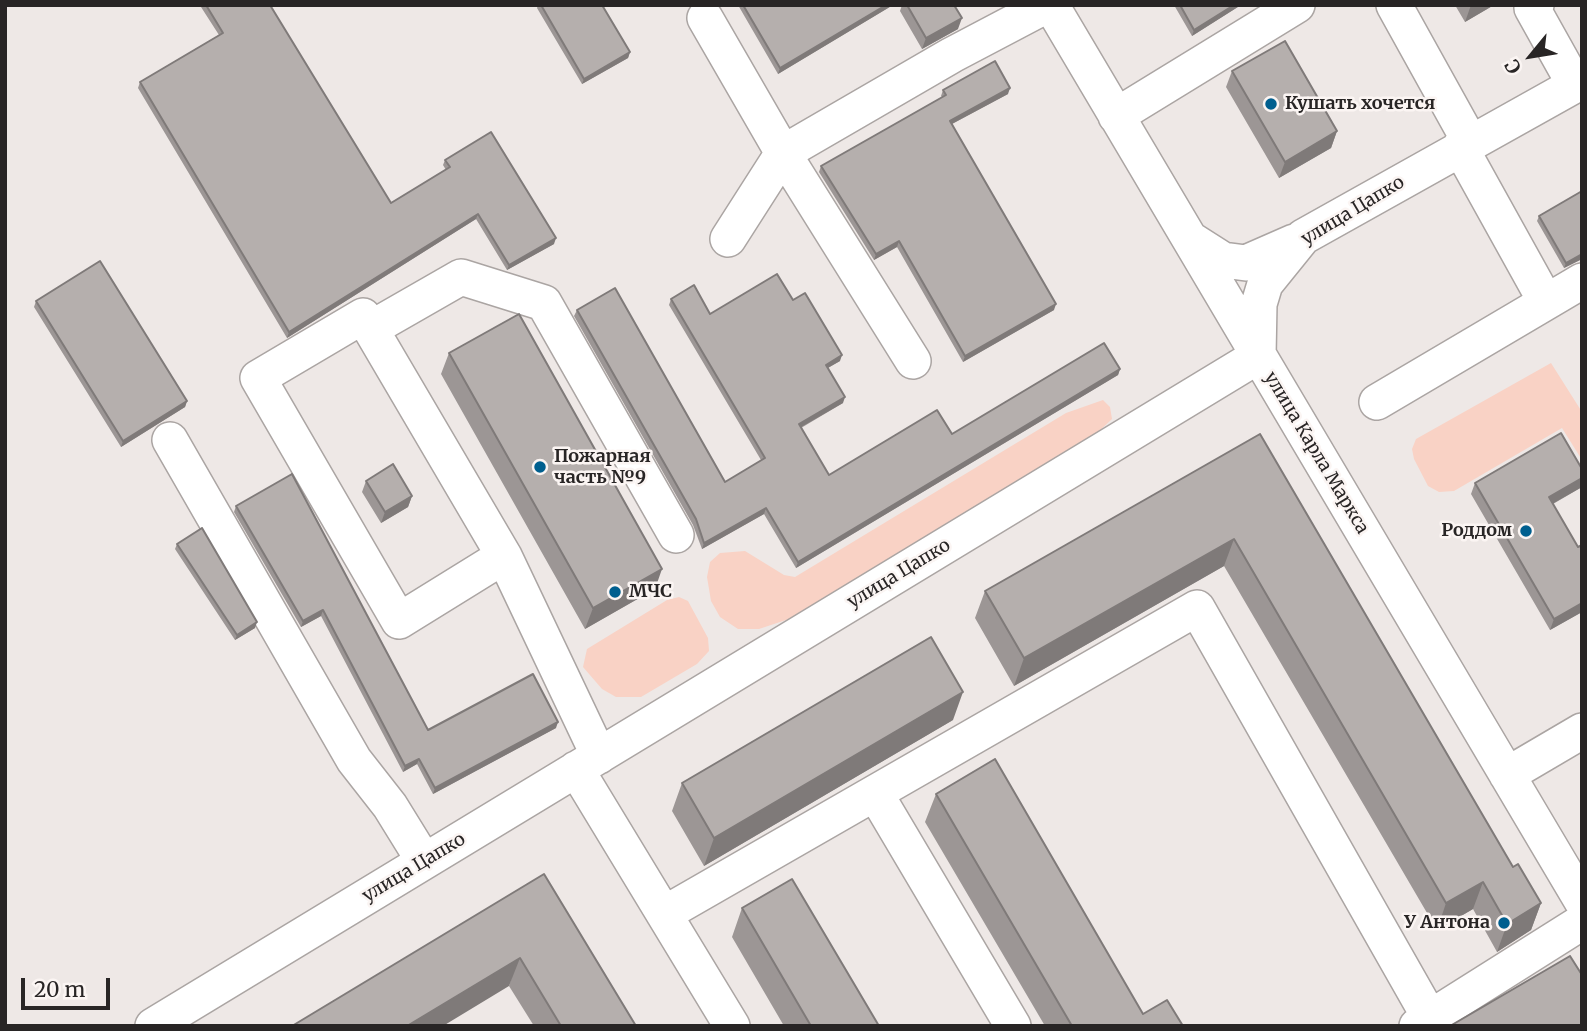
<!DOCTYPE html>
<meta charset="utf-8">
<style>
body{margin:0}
#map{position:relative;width:1587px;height:1031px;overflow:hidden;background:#eee8e6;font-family:Merriweather,serif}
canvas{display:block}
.frame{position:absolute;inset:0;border:7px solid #282525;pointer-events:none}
.north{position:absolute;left:1496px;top:21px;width:70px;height:70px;-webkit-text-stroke:5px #fbf5f3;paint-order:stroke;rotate:240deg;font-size:19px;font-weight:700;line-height:28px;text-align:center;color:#282525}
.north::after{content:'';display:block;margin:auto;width:24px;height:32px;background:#282525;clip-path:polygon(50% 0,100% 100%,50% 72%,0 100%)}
.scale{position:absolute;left:21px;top:978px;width:89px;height:32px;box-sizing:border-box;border:4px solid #282525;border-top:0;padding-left:9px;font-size:21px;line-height:24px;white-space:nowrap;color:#282525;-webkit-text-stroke:5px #fbf5f3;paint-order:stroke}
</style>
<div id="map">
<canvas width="1587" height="1031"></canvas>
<div class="frame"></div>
<div class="north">С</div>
<div class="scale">20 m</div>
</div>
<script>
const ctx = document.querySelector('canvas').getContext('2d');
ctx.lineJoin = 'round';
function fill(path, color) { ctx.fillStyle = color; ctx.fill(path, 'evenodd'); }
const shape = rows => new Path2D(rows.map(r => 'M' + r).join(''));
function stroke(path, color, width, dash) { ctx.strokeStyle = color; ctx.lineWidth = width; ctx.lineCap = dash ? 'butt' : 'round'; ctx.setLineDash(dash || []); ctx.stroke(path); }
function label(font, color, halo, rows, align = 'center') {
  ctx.font = font + ' Merriweather,serif'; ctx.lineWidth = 5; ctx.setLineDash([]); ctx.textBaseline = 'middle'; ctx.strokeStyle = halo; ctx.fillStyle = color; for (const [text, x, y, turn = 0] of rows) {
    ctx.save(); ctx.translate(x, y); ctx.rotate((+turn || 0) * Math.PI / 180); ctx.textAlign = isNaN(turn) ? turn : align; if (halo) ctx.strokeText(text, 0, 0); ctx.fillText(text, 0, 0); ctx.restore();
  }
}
const green = shape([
 [1551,363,1582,412,1582,460,1562,428,1454,491,1439,492,1428,486,1414,459,1412,449,1416,439],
 [1103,400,1110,407,1112,419,1093,437,795,617,759,629,738,629,720,617,711,601,707,577,710,562,720,553,745,551,784,575,795,577,1066,413],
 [679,597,688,601,708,638,709,651,697,664,641,697,616,697,602,689,583,667,587,649,667,600]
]);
const minor = shape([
 [1051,5,1582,901],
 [1394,5,1470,142],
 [1536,5,1532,8,1575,85],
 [705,18,783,153,913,361],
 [1116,116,1297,5],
 [1460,147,1546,302],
 [728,239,783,153,952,55,1047,5],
 [1190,239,1223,260,1246,263,1294,242],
 [372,328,461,277,544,303,676,535],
 [1258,356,1259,304,1265,284,1303,237,1582,81],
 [1377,402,1582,281],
 [170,440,354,760,390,806,424,861],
 [504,556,399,621,258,378,363,316,504,556,599,756],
 [576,769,732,1026],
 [1507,775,1582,731],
 [875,793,1013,1026],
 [664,914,1197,608,1430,1018],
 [153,1026,1258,356],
 [1417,1026,1582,922]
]);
const wall = shape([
 [202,5,270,5,391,203,446,170,443,165,445,160,554,244,507,270,476,219,287,338,138,88,140,82,219,35,201,7],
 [538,5,602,5,630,52,628,58,582,84,537,8],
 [738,5,893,5,778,74],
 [902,5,954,5,958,29,922,49,900,11],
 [1174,5,1241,5,1192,36],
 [1455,5,1494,5,1465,22],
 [1232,71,1337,131,1331,148,1279,178,1226,87],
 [943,90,1008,94,952,124,1054,310,963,362,897,247,874,260,819,172,821,166,942,97,941,96],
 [1582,191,1582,259,1564,268,1537,221,1539,216],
 [671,299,840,361,828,368,843,403,801,428,829,475,952,434,1120,369,1118,375,796,568,764,514,702,549,693,525,574,316,577,310,725,482,761,460,669,305],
 [36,301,187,401,185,407,121,447,34,307],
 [449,353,655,589,585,629,441,374],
 [1260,434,1513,867,1541,903,1531,930,1497,952,1473,909,1437,930,1224,566,1014,686,975,618,985,591],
 [1582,469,1582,487,1553,504,1578,547,1582,545,1582,612,1550,630,1471,494,1475,483],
 [366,481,412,496,408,507,381,523,362,492],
 [236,506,428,730,556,728,433,794,417,764,403,772,321,616,301,627,234,512],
 [177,544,255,628,235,640,175,549],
 [953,720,704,866,672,811,682,783],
 [936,794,1143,1014,1183,1026,1045,1026,925,822],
 [544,874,636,1026,534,1026,509,986],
 [742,908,879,1026,784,1026,732,937]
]);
const shadedWall = shape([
 [886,5,893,5,778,74,780,68],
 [1234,5,1241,5,1192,36,1194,30],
 [1471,5,1494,5,1465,22],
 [962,18,958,29,922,49,926,38],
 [630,52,628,58,582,84,584,79],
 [1010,88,1008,94,948,126,950,121],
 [1337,131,1331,148,1279,178,1285,162],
 [478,214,476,219,287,338,289,332],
 [556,238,554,244,507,270,509,265],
 [899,241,897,247,874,260,876,254],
 [1582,254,1582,259,1564,268,1566,263],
 [1056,304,1054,310,963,362,965,356],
 [842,355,840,361,824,370,826,365],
 [1120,369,1118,375,796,568,798,562],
 [845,397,843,403,796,430,799,424],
 [187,401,185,407,121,447,123,441],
 [1582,478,1582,487,1545,508,1549,497],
 [412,496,408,507,381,523,385,512],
 [766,508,764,514,702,549,704,543],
 [1234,539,1224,566,1014,686,1024,658],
 [662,569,655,589,585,629,593,608],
 [1582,603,1582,612,1550,630,1554,619],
 [323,610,321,616,301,627,303,621],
 [257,622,255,628,235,640,237,635],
 [963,692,953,720,704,866,714,838],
 [558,722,556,728,433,794,435,788],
 [419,759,417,764,403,772,405,766],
 [1483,882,1473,909,1437,930,1446,903],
 [1541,903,1531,930,1497,952,1507,924],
 [520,958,509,986,443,1026,407,1026]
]);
const building = shape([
 [206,5,270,5,391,203,450,167,445,160,491,132,556,238,509,265,478,214,289,332,140,82,223,33,206,5],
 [541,5,602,5,630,52,584,79,541,5],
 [743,5,886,5,780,68,743,5],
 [907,5,954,5,962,18,926,38,907,5],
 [1180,5,1234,5,1194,30,1180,5],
 [1285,41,1337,131,1285,162,1232,71,1285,41],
 [995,61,1010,88,950,121,1056,304,965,356,899,241,876,254,821,166,946,95,943,90,995,61],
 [1582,191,1582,254,1566,263,1539,216,1582,191],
 [100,261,187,401,123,441,36,301,100,261],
 [777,274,793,300,805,293,842,355,826,365,845,397,799,424,829,475,937,410,952,434,1104,343,1120,369,798,562,766,508,704,543,696,519,577,310,615,288,725,482,765,458,671,299,694,285,710,314,777,274],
 [519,314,662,569,593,608,449,353,519,314],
 [1561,433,1582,469,1582,478,1549,497,1578,547,1582,545,1582,603,1554,619,1475,483,1561,433],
 [1260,434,1513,867,1518,864,1541,903,1507,924,1483,882,1446,903,1234,539,1024,658,985,591,1260,434],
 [393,464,412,496,385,512,366,481,393,464],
 [292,474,428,730,533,674,558,722,435,788,419,759,405,766,323,610,303,621,236,506,292,474],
 [202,528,257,622,237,635,177,544,202,528],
 [931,637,963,692,714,838,682,783,931,637],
 [995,759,1143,1014,1167,1000,1183,1026,1072,1026,936,794,995,759],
 [544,874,636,1026,561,1026,520,958,407,1026,292,1026,544,874],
 [792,879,879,1026,811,1026,742,908,792,879],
 [1570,956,1582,975,1582,1026,1450,1026,1570,956]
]);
const markers = [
 [1271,104,7,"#005f8f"],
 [540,467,7,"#005f8f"],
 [1526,531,7,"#005f8f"],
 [615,592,7,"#005f8f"],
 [1504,923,7,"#005f8f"]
];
const poiNames = [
 ["Кушать хочется",1285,104],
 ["Пожарная",554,457],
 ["часть №9",554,478],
 ["Роддом",1512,531,"right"],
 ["МЧС",629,592],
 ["У Антона",1490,923,"right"]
];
const streetNames = [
 ["улица Цапко",1353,211,-31],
 ["улица Карла Маркса",1316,453,59],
 ["улица Цапко",899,574,-31],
 ["улица Цапко",414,868,-31]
];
fill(green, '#f9d2c5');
stroke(minor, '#aba5a3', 38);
stroke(minor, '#fff', 35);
fill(wall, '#9c9695');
fill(shadedWall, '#7f7a79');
fill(building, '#b5afad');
stroke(building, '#7f7a79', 2);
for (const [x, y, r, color] of markers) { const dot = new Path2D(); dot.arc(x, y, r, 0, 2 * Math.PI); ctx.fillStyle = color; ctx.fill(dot); stroke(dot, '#fbf5f3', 2.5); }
label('bold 18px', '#282525', '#fbf5f3', poiNames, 'left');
label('18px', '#282525', '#fbf5f3', streetNames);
</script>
